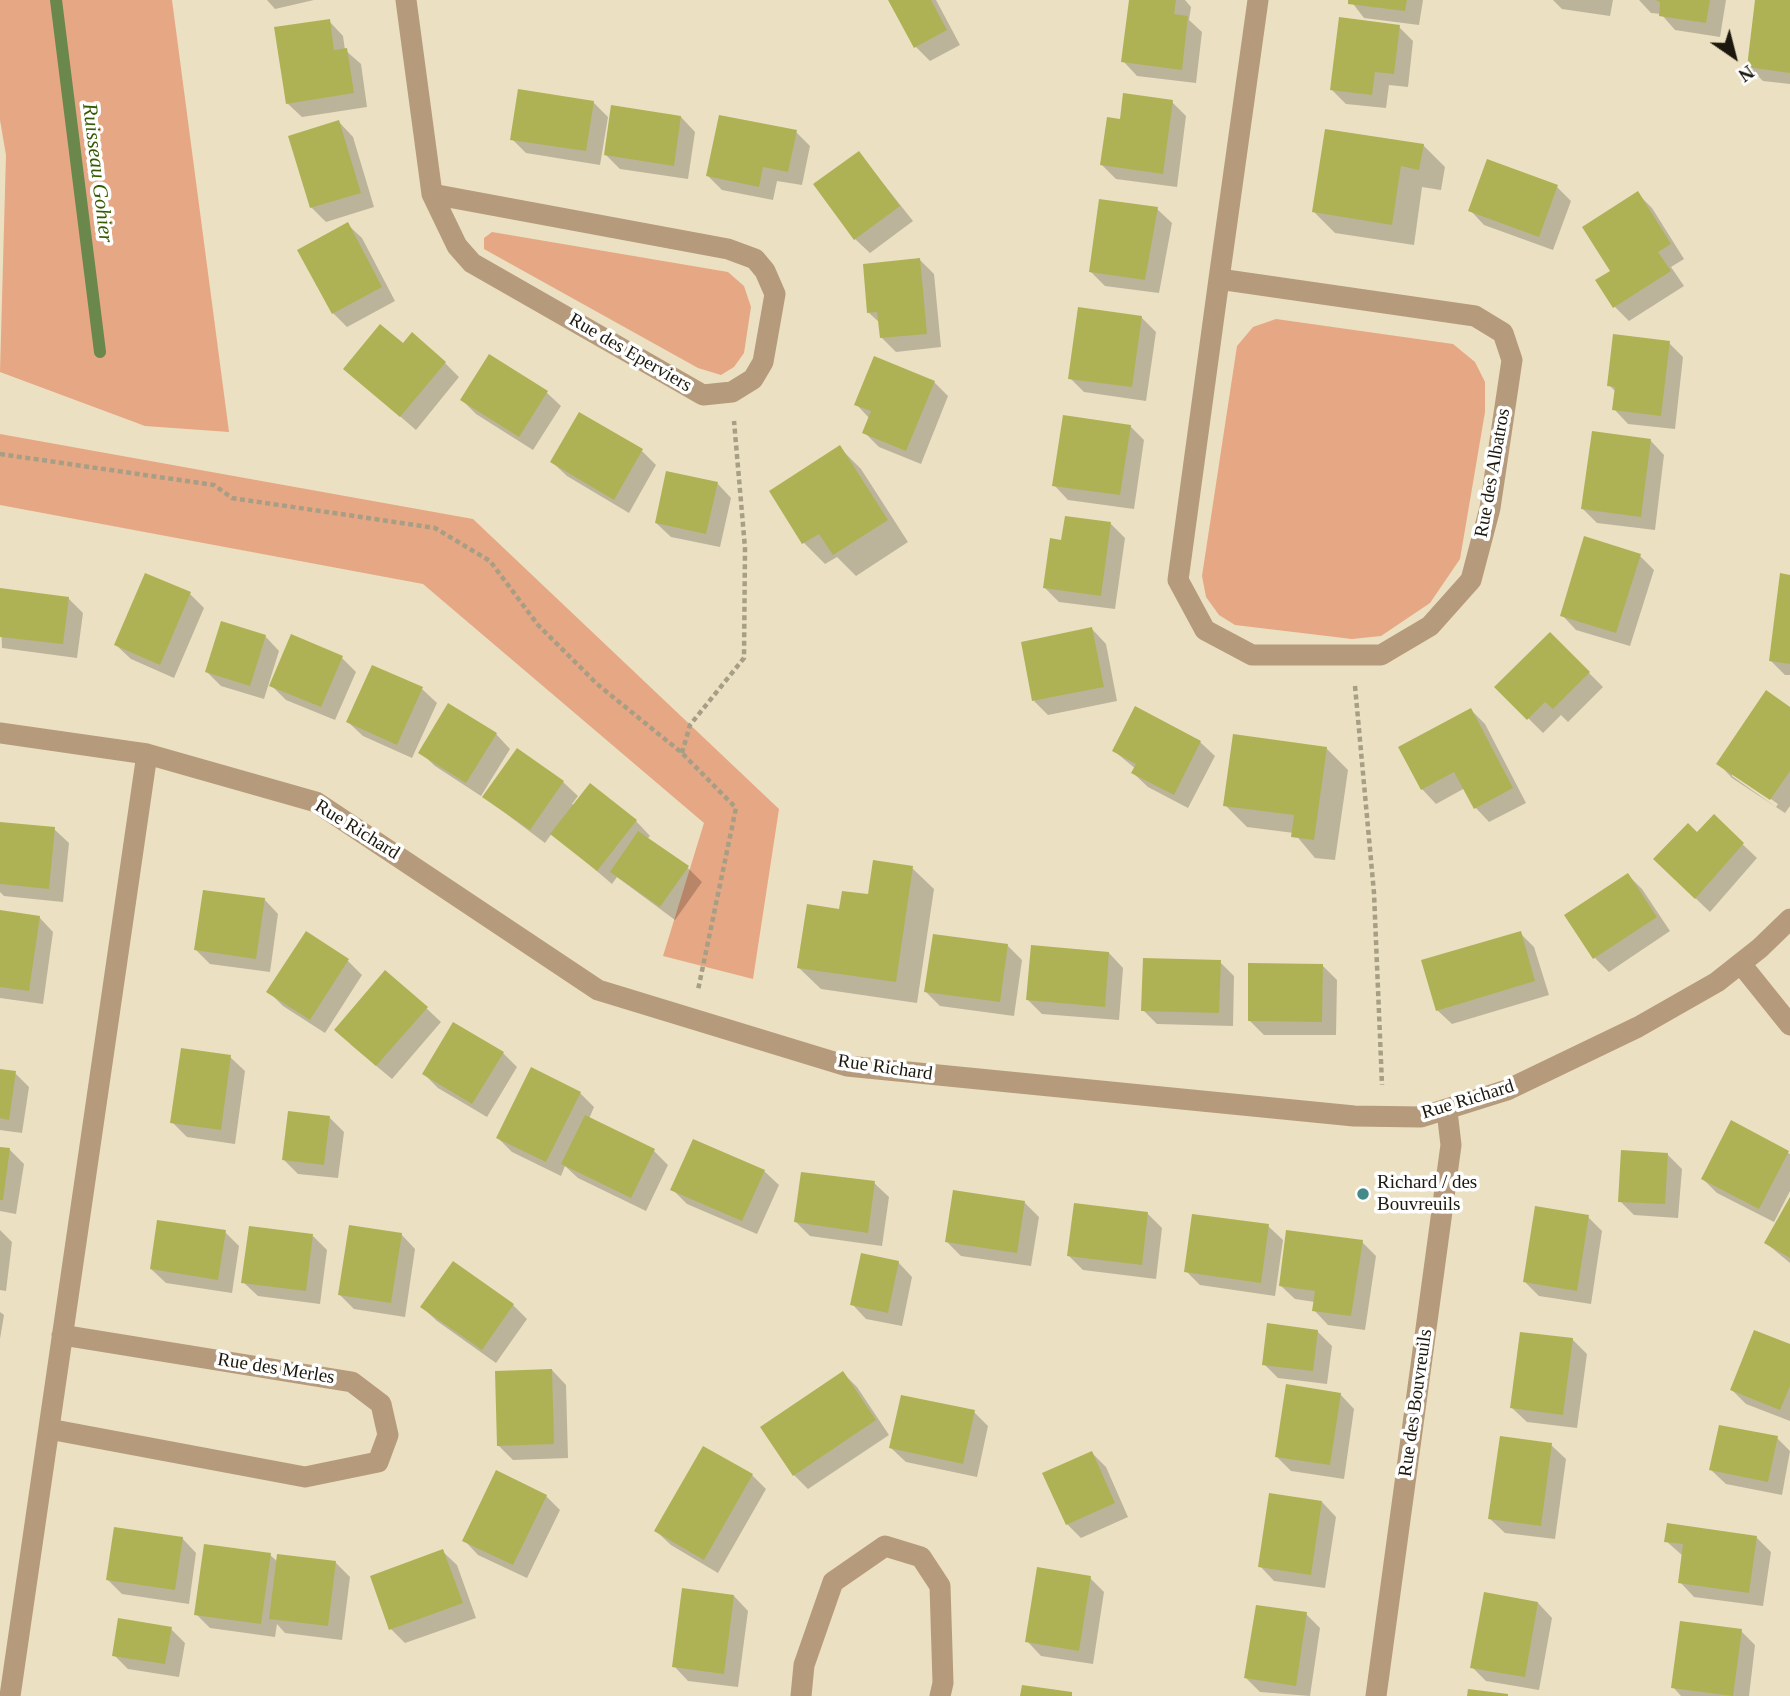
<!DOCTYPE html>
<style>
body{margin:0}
#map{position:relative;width:1790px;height:1696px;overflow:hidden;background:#ebe0c2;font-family:Georgia,serif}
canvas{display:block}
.north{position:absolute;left:1699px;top:21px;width:70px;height:70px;-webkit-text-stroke:5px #fff;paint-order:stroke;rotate:145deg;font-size:19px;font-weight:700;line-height:28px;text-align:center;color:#1c180d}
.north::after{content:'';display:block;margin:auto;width:24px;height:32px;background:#1c180d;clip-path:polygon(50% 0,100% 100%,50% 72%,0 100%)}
</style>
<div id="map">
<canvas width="1790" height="1696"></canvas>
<div class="north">N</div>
</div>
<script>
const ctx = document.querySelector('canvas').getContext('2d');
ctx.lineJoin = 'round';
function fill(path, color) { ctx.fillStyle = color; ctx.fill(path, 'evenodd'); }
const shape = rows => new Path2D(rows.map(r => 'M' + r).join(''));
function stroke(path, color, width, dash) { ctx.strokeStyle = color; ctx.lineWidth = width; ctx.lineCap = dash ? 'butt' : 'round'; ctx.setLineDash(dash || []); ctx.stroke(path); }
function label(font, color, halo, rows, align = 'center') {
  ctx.font = font + ' Georgia,serif'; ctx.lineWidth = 7; ctx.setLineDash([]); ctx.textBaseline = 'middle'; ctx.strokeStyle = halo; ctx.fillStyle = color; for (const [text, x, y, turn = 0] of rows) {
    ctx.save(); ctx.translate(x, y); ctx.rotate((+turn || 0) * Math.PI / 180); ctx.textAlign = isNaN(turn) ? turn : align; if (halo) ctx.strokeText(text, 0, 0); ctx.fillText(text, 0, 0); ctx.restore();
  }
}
const green = shape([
 [0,0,172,0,229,432,145,426,0,372,6,155,0,120],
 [492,232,728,272,744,286,751,307,744,353,734,367,721,375,698,368,484,249,484,238],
 [1276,319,1453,344,1475,362,1485,382,1485,412,1460,559,1430,603,1381,636,1352,639,1235,625,1219,615,1206,597,1202,576,1237,346,1253,327],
 [0,434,473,519,779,809,753,979,663,956,704,823,423,584,0,505]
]);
const shadow = shape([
 [267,0,314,0,275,9],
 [890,0,936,0,960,45,930,61,916,47],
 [1131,0,1185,0,1191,7,1189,20,1202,32,1196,83,1137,76,1123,61],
 [1350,0,1423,0,1419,25,1364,18],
 [1553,0,1613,0,1610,16,1562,9],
 [1639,0,1726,0,1720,37,1675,30,1661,14,1651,13],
 [1757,0,1790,0,1790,84,1763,81,1749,67],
 [329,21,343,36,345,50,361,64,367,107,302,117,287,103],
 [1399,27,1413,41,1408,87,1389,85,1386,108,1346,104,1332,90],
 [593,102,608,117,600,165,526,153,512,139],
 [1172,102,1186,116,1177,187,1116,179,1102,165,1122,121],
 [681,117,695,132,688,179,620,169,606,155],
 [339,122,353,137,374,207,326,222,311,207],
 [796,132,810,146,802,185,777,181,773,200,722,190,708,176],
 [1423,145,1445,167,1441,190,1422,187,1414,245,1335,233,1314,212],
 [859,153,913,221,870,253,855,239],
 [1557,187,1571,201,1553,250,1484,225,1470,210],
 [1638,194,1652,208,1684,259,1671,267,1684,286,1629,321,1615,307,1598,281,1613,271],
 [1157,209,1172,223,1159,293,1105,286,1091,272],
 [347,224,362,238,395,301,347,327,333,313],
 [919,259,934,274,941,347,896,352,881,337,880,323,869,313],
 [1141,317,1156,332,1146,401,1084,392,1070,378],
 [1669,343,1683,357,1675,429,1628,424,1614,409,1616,392,1609,385],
 [403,346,445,363,459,377,416,430,345,369],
 [934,382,948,396,921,464,879,447,865,433,870,419,856,404],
 [546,392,561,406,533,450,476,414,462,400],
 [1130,426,1144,440,1134,509,1068,500,1054,485],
 [1650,440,1664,455,1655,530,1597,523,1583,509],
 [840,448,861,469,908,542,856,576,837,557,825,564,804,543,771,492],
 [642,451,656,465,629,513,567,476,552,462],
 [717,483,731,498,720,547,671,537,656,523],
 [1111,524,1125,538,1115,609,1059,602,1045,588,1063,542],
 [1640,556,1654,570,1630,646,1576,630,1562,615],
 [1790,576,1790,675,1785,675,1770,660],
 [0,590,68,598,83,613,77,658,2,648],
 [190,594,204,608,174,678,131,659,116,645],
 [1092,629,1106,644,1117,701,1048,715,1034,701],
 [1550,634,1603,687,1568,722,1561,715,1543,733,1497,687],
 [265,636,279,651,264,699,221,686,207,672],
 [342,658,356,672,335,720,286,700,271,685],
 [373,667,422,689,437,703,412,758,363,736,348,722],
 [1790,709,1790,806,1785,813,1732,778,1718,763],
 [1732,772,1778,804,1776,807,1732,776],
 [1471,710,1485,724,1526,803,1489,822,1475,807,1465,788,1436,804,1422,789],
 [496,734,510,749,481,796,435,766,420,752],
 [1200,742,1215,756,1188,808,1148,787,1133,773,1136,769,1114,751],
 [1326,748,1348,770,1335,860,1315,858,1294,833,1247,827,1225,805],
 [518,750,563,782,578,796,572,804,575,806,636,821,650,836,647,839,688,868,702,882,675,920,617,877,612,884,552,833,545,843,484,797],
 [1714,817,1757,858,1710,912,1670,874,1697,834],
 [0,824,54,829,69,843,63,902,4,896,0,892],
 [912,868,934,889,917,1003,821,989,799,968,841,911],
 [1628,875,1642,889,1670,931,1609,972,1595,958],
 [264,899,278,914,270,972,210,964,196,950],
 [0,912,39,917,53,932,43,1004,0,998],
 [1520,933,1534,947,1549,995,1452,1024,1437,1010],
 [306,934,348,961,362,975,325,1033,283,1006,269,992],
 [1007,945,1022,960,1014,1016,940,1006,926,992],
 [1109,953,1123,968,1119,1020,1042,1014,1028,1000],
 [1220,962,1234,976,1233,1026,1157,1024,1143,1010],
 [1322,965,1337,980,1336,1035,1264,1035,1249,1020],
 [426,1008,441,1022,392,1079,350,1044],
 [503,1053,517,1067,487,1117,438,1088,424,1074],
 [230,1057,245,1071,235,1144,187,1137,172,1122],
 [0,1071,15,1073,29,1087,22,1133,0,1130],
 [580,1093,594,1107,589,1119,654,1151,668,1165,646,1211,578,1178,565,1166,561,1176,512,1152,498,1138],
 [330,1118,344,1132,338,1178,298,1174,284,1160],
 [1731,1123,1790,1154,1790,1191,1774,1222,1717,1193,1703,1179],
 [0,1149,10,1150,24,1164,16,1214,0,1211],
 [1668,1155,1682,1169,1678,1218,1634,1215,1620,1201],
 [764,1171,779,1185,757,1234,687,1204,672,1189],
 [874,1183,889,1197,882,1246,810,1236,796,1222],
 [1790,1201,1790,1263,1766,1243],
 [1024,1202,1039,1217,1031,1266,961,1256,947,1242],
 [1148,1214,1162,1228,1156,1279,1083,1270,1069,1256],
 [1588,1217,1602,1231,1591,1304,1539,1296,1525,1282],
 [1268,1226,1283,1240,1275,1296,1200,1285,1186,1271],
 [0,1230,12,1242,6,1291,0,1290],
 [225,1232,239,1246,232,1293,166,1283,151,1269],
 [401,1234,415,1249,405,1317,354,1309,340,1295],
 [313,1236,327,1250,320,1304,258,1296,243,1282],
 [1362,1242,1376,1256,1365,1330,1328,1325,1314,1310,1315,1302,1295,1299,1280,1285],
 [898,1262,912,1277,902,1326,866,1319,852,1304],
 [513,1305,527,1319,496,1363,437,1321,422,1307],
 [0,1312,4,1315,0,1339],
 [1317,1331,1332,1346,1327,1384,1278,1378,1264,1364],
 [1572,1339,1587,1354,1577,1428,1527,1422,1512,1408],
 [1790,1346,1790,1421,1746,1404,1732,1390],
 [552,1370,566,1385,568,1458,513,1460,499,1446],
 [843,1373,857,1387,889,1435,808,1489,794,1475],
 [1340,1394,1354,1409,1344,1479,1291,1471,1277,1457],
 [974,1412,988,1426,977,1477,906,1462,891,1448],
 [1777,1438,1790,1451,1782,1495,1726,1484,1711,1470],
 [1551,1445,1566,1459,1555,1539,1505,1533,1490,1519],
 [1092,1453,1106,1467,1128,1517,1081,1538,1067,1524],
 [752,1475,766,1489,718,1573,671,1545,656,1531],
 [546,1496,560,1510,527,1578,478,1555,464,1540],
 [1322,1502,1336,1517,1325,1588,1274,1581,1260,1566],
 [182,1538,196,1553,189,1604,122,1594,108,1580],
 [1757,1538,1771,1552,1763,1606,1694,1597,1680,1582,1683,1556,1666,1541],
 [442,1551,457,1565,476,1618,405,1643,391,1629],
 [270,1555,278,1562,335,1562,350,1577,342,1640,285,1633,277,1624,275,1637,210,1628,196,1614],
 [1090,1578,1104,1592,1093,1664,1041,1656,1027,1641],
 [734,1596,748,1611,738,1687,688,1681,674,1666],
 [1538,1603,1552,1618,1539,1690,1486,1681,1472,1667],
 [1306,1614,1320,1628,1310,1696,1260,1692,1246,1678],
 [171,1629,185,1643,179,1677,128,1669,114,1655],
 [1741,1631,1755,1645,1749,1696,1681,1696,1673,1687]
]);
const stream = shape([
 [56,0,100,352]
]);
const building = shape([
 [888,0,931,0,947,30,914,48],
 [1129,0,1176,0,1174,14,1188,16,1182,70,1121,62],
 [1348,0,1407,0,1405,11,1348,4],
 [1655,0,1710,0,1706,23,1659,16,1660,2],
 [1755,0,1790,0,1790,73,1747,67],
 [1339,17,1400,25,1394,74,1375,72,1372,95,1330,90],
 [330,19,334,50,347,48,354,93,286,104,274,27],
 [518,89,594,101,586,151,510,140],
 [1123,93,1173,100,1163,174,1100,165,1107,117,1120,119],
 [611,105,681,116,674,166,604,155],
 [719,115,797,130,788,172,763,167,759,187,706,176],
 [339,120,361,193,310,208,288,136],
 [1325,129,1424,144,1419,170,1401,166,1392,225,1312,212],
 [859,151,900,206,854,240,813,184],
 [1487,159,1558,185,1539,237,1468,211],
 [1638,191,1671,244,1658,252,1671,271,1613,308,1595,280,1610,271,1582,227],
 [1099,199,1158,207,1145,280,1089,272],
 [348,222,382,287,332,314,297,250],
 [920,258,927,334,880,338,877,312,867,313,863,264],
 [1078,307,1142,316,1132,387,1068,379],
 [380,324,403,343,412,332,446,362,400,417,343,369],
 [1613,334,1670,341,1661,416,1612,410,1615,387,1607,386],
 [489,354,548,391,519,437,460,400],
 [874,356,935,381,906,451,862,433,871,411,854,405],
 [579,412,643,449,614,500,550,462],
 [1063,415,1131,425,1120,495,1052,486],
 [1592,431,1651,439,1641,517,1581,509],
 [840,445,888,520,833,555,819,534,802,544,769,491],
 [666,471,718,482,706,534,655,523],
 [1065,516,1111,522,1101,596,1043,588,1050,538,1061,540],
 [1584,536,1641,554,1616,633,1560,616],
 [145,573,191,592,160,665,114,645],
 [1780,573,1790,575,1790,664,1769,661],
 [0,588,69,597,63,644,0,637],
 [221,621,266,635,250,686,205,672],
 [1092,627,1104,687,1032,701,1021,642],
 [1550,632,1590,672,1553,709,1545,702,1527,720,1494,687],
 [291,634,343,656,321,707,269,686],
 [372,665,423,687,397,745,346,722],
 [1766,690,1790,707,1790,771,1770,800,1716,764],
 [448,703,497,733,466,783,418,753],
 [1135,706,1201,741,1174,795,1131,773,1136,764,1112,751],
 [1471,708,1513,788,1474,809,1454,772,1421,790,1398,747],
 [1233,734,1327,747,1314,840,1291,837,1294,815,1223,806],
 [517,748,564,781,530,830,482,797],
 [590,783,637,820,597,871,550,834],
 [1714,814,1744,843,1695,899,1653,859,1688,823,1697,832],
 [0,822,55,827,49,889,0,884],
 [638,831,689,866,660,907,610,872],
 [873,860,913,866,896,982,797,968,807,904,839,909,842,891,868,894],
 [1628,873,1657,917,1593,959,1564,915],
 [203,890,265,898,256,959,194,950],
 [0,910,40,916,29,991,0,987],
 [306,931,349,959,310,1020,266,992],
 [1521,931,1535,981,1436,1011,1421,960],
 [933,934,1008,944,1000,1002,924,992],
 [1031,945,1109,952,1105,1007,1026,1000],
 [1143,958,1221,960,1219,1013,1141,1011],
 [1248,963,1323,964,1322,1022,1248,1021],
 [385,970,428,1007,376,1066,334,1030],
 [453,1022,504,1052,472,1104,422,1074],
 [181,1048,231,1055,221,1130,170,1123],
 [531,1067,581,1092,546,1162,496,1138],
 [0,1069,16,1071,9,1120,0,1118],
 [288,1111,330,1116,324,1165,282,1160],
 [585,1115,655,1149,631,1198,561,1164],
 [1731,1120,1789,1151,1759,1209,1701,1179],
 [693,1139,765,1170,742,1221,670,1190],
 [0,1147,10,1148,3,1200,0,1200],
 [1621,1150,1668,1153,1665,1204,1618,1202],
 [801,1172,875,1181,868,1233,794,1222],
 [953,1190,1025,1201,1017,1253,945,1242],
 [1790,1197,1790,1258,1764,1243],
 [1074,1203,1148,1212,1142,1265,1067,1256],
 [1535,1206,1589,1215,1577,1291,1523,1282],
 [1192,1214,1269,1224,1261,1283,1184,1272],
 [157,1220,226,1230,218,1280,150,1269],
 [349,1225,402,1233,391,1303,338,1295],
 [249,1226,313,1234,306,1291,241,1283],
 [1286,1230,1363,1240,1351,1316,1312,1311,1315,1291,1279,1286],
 [861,1253,899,1261,888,1313,850,1305],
 [453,1261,514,1304,482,1350,420,1307],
 [1267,1323,1318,1330,1313,1371,1262,1365],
 [1754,1330,1790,1344,1790,1386,1780,1410,1730,1390],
 [1520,1332,1573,1338,1563,1415,1510,1408],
 [552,1369,554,1444,497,1446,495,1371],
 [843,1371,876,1420,793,1476,760,1427],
 [1286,1384,1341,1393,1330,1465,1275,1457],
 [901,1395,975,1410,963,1464,889,1448],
 [1719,1425,1778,1436,1768,1482,1709,1470],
 [1500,1436,1552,1443,1541,1526,1488,1519],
 [703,1446,753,1474,704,1560,654,1531],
 [1092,1451,1115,1503,1066,1525,1042,1473],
 [496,1470,547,1495,513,1565,462,1541],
 [1269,1493,1322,1501,1311,1575,1258,1567],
 [1667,1523,1757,1536,1749,1593,1678,1583,1683,1544,1664,1542],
 [114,1527,183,1537,175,1590,106,1580],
 [204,1544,271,1553,261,1624,194,1615],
 [443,1549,463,1603,389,1630,370,1576],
 [277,1554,336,1561,328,1626,269,1619],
 [1037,1567,1091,1576,1079,1651,1025,1642],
 [682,1588,734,1595,724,1674,672,1667],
 [1484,1592,1538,1602,1525,1677,1470,1668],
 [1256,1605,1307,1612,1296,1686,1244,1678],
 [118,1618,172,1627,165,1664,112,1656],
 [1680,1621,1742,1629,1733,1696,1671,1688],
 [1022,1685,1072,1692,1072,1696,1020,1696],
 [1468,1689,1508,1694,1508,1696,1467,1696]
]);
const path = shape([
 [0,454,214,485,232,498,435,528,490,561,538,625,597,684,682,753,736,808,698,990],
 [1355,686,1374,893,1382,1085],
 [682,753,690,725,744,658,745,548,734,421]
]);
const minor = shape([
 [406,0,432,194,457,246,472,263,703,395,732,392,753,379,763,362,775,294,765,271,755,259,728,249,432,194],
 [1219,279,1475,316,1503,333,1512,360,1490,508,1471,580,1430,626,1381,655,1252,655,1205,630,1178,580,1219,279,1258,0],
 [0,733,147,754,316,802,598,990,847,1066,1354,1116,1421,1117,1507,1090,1638,1027,1717,982,1760,948,1790,919],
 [1741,964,1790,1025],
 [49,1429,305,1477,378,1462,388,1435,381,1404,352,1382,62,1335],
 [10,1696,147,754],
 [801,1696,804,1665,833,1582,885,1546,921,1557,940,1586,943,1683,940,1696],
 [1376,1696,1451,1145,1447,1111]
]);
const markers = [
 [1363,1194,7,"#438a89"]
];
const streetNames = [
 ["Rue des Eperviers",630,353,30],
 ["Rue des Albatros",1493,473,-80],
 ["Rue Richard",357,830,32],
 ["Rue Richard",885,1068,8],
 ["Rue Richard",1468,1100,-17],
 ["Rue des Merles",276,1369,9],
 ["Rue des Bouvreuils",1416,1403,-82]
];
const poiNames = [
 ["Richard / des",1377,1183],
 ["Bouvreuils",1377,1205]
];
const waterNames = [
 ["Ruisseau Gohier",97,173,83]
];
fill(green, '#e6a784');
fill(shadow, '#0003');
stroke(stream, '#6a874c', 12);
fill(building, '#aeb255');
stroke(path, '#a79e86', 4.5, [5, 3.5]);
stroke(minor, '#b59a7c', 21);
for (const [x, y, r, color] of markers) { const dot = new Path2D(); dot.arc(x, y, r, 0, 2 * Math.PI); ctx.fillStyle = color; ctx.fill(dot); stroke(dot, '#fff', 2.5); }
label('19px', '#1c180d', '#fff', streetNames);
label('19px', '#1c180d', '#fff', poiNames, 'left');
label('italic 21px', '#355b01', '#fff', waterNames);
</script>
